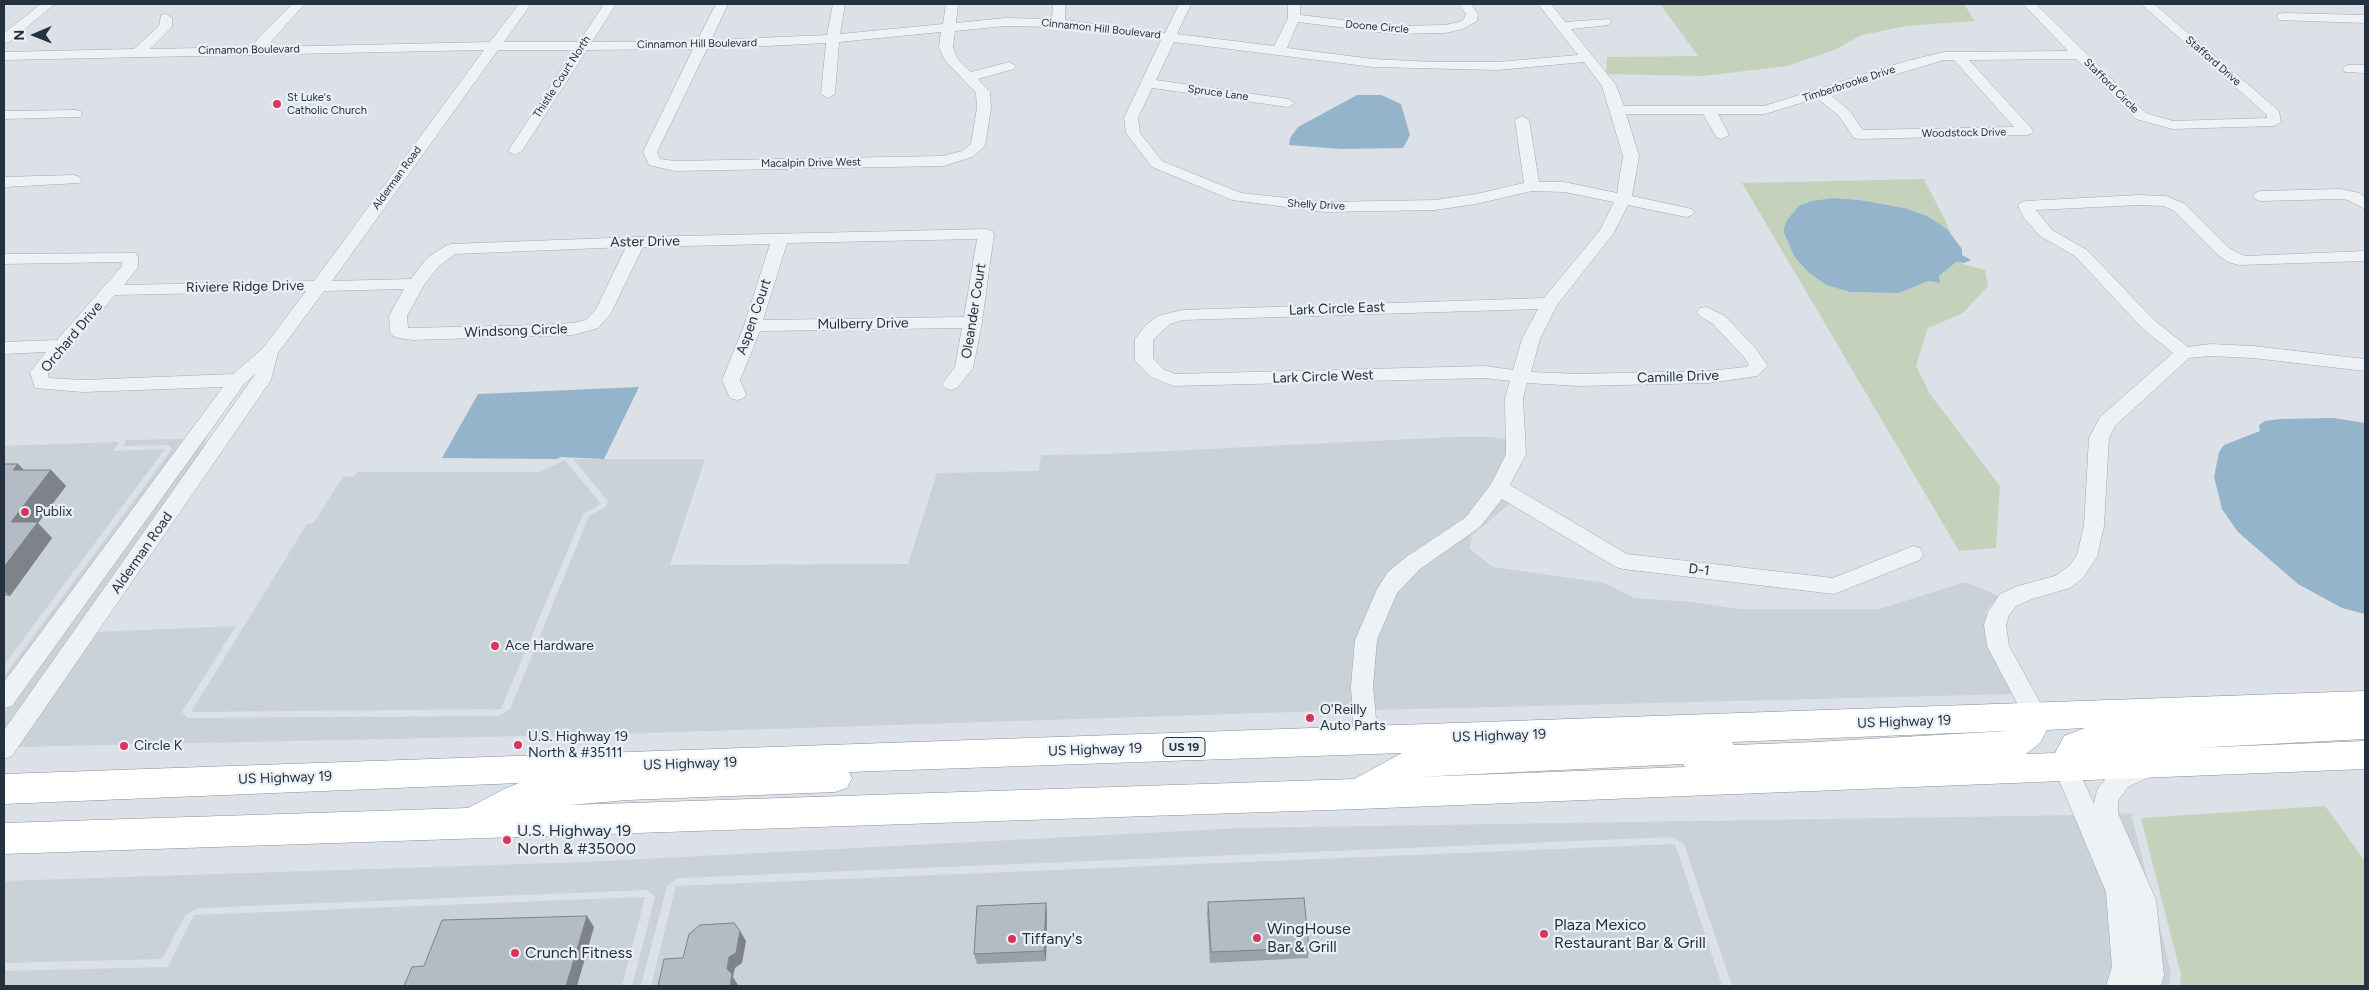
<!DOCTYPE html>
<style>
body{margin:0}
#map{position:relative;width:2369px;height:990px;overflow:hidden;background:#dce1e7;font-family:Figtree,sans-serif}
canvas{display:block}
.frame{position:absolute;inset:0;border:5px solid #24313e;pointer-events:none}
.north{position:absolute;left:10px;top:10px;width:50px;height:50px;-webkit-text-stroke:4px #ebf0f5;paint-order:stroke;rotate:269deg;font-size:14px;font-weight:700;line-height:20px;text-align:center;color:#24313e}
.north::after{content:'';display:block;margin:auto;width:18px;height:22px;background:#24313e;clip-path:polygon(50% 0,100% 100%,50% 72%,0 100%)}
</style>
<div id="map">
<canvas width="2369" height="990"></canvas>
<div class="frame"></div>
<div class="north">N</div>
</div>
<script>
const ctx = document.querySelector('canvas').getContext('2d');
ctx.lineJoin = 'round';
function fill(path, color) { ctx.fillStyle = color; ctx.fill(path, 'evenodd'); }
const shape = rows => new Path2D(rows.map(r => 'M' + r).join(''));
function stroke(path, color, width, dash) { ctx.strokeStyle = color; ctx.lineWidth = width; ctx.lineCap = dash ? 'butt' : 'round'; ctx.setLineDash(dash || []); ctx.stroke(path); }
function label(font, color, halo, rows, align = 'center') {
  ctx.font = font + ' Figtree,sans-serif'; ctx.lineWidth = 4.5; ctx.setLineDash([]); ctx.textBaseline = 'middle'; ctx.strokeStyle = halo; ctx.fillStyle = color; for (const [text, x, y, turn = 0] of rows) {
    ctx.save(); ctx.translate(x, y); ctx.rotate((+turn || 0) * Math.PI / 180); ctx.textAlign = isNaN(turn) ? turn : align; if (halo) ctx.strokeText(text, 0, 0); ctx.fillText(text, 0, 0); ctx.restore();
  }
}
const built = shape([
 [1453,437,1488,437,1507,439,1507,452,1492,484,1466,519,1389,574,1354,710,616,734,15,747,96,632,236,626,182,712,187,718,499,716,510,709,589,516,605,507,608,501,573,459,705,459,670,565,908,564,937,473,1039,471,1041,455,1106,454],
 [207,438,201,454,4,735,4,713,204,439],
 [187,439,4,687,4,676,172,449,168,445,123,446,126,442,124,440],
 [119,442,113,451,165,449,4,665,4,446],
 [565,460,601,504,583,514,501,709,191,712,307,524,314,523,343,476,354,477,357,472,540,472],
 [1503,497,1512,502,1472,535,1470,549,1493,567,1605,583,1634,598,1692,602,1739,609,1880,609,1965,582,1999,596,1986,611,2013,694,1374,710,1372,686,1375,642,1396,591,1404,581],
 [2106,813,2134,814,2132,817,2171,972,2169,986,2147,986,2150,975],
 [2084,815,2091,827,2125,967,2120,986,1732,986,1684,844,1672,837,678,878,667,886,641,986,632,986,655,897,647,890,198,908,185,916,162,959,4,963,4,881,585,862,1243,828],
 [1675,844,1722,986,651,986,676,886],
 [645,897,622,986,4,986,4,971,168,967,194,915]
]);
const green = shape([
 [1660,4,1964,4,1975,21,1907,26,1862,35,1834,50,1787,66,1703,76,1606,74,1607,57,1698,56],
 [1924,179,1952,234,1947,229,1916,212,1860,200,1835,198,1804,203,1787,220,1784,233,1794,256,1809,273,1826,285,1850,292,1899,293,1928,281,1940,283,1939,276,1956,262,1985,270,1988,286,1963,313,1928,328,1916,366,1930,394,2000,486,1996,548,1959,551,1742,183],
 [2325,806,2365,861,2365,986,2180,986,2181,975,2141,818]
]);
const water = shape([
 [1357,95,1381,95,1401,104,1410,135,1403,148,1341,149,1289,145,1290,138,1298,127],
 [1834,198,1860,200,1904,208,1927,216,1947,229,1962,249,1962,255,1971,260,1964,263,1956,262,1939,276,1940,283,1928,281,1899,293,1850,292,1826,285,1809,273,1794,256,1784,233,1784,228,1787,220,1800,205,1812,201],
 [639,387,604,459,561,457,557,459,442,458,478,394],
 [2333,418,2365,423,2365,614,2342,608,2298,584,2238,532,2222,509,2214,477,2219,452,2224,445,2260,431,2259,425,2265,421,2280,419]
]);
const minor = shape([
 [41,4,55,4,9,42,4,43,4,33,41,4],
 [292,4,305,4,266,47,490,42,519,4,531,4,504,42,579,42,604,4,616,4,592,42,697,41,716,4,728,4,711,40,827,35,833,4,845,4,840,34,943,24,946,4,958,4,956,23,1005,18,1052,19,1053,4,1065,4,1065,20,1165,33,1179,4,1191,4,1177,34,1274,46,1288,18,1288,4,1300,4,1300,15,1394,26,1445,25,1459,22,1464,19,1466,14,1459,4,1471,4,1478,14,1477,21,1463,29,1445,33,1394,34,1298,22,1287,48,1373,59,1434,62,1498,62,1578,55,1538,4,1551,4,1565,22,1609,19,1611,22,1609,25,1571,29,1616,85,1624,106,1764,106,1907,61,1944,52,2068,51,2023,4,2036,4,2146,113,2173,121,2267,118,2267,115,2141,4,2154,4,2279,111,2281,122,2274,126,2172,129,2136,119,2076,59,1969,60,2031,128,2033,131,2031,134,2026,135,1859,139,1854,138,1839,116,1817,98,1765,114,1718,114,1729,135,1722,139,1717,138,1703,114,1626,114,1639,156,1632,196,1692,209,1694,212,1692,215,1686,217,1628,205,1613,234,1557,305,1540,339,1531,372,1579,374,1709,371,1746,367,1749,365,1744,357,1713,324,1700,316,1697,312,1700,308,1706,307,1725,316,1756,349,1768,366,1757,376,1709,383,1579,386,1527,383,1523,398,1526,454,1510,485,1627,554,1833,578,1913,546,1920,548,1923,554,1920,560,1834,594,1623,569,1616,567,1502,499,1480,527,1420,569,1397,593,1377,640,1373,686,1378,741,1374,748,1366,751,1358,748,1354,741,1351,686,1355,640,1377,589,1388,572,1406,557,1466,517,1491,484,1506,454,1505,398,1510,381,1485,378,1173,386,1151,377,1138,364,1135,360,1135,339,1146,325,1158,316,1182,310,1544,298,1600,230,1614,202,1564,192,1532,191,1476,204,1435,210,1325,212,1232,200,1152,167,1126,133,1124,118,1161,40,1058,27,1005,26,955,31,953,47,957,58,971,72,1009,62,1016,66,1014,69,978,79,990,92,991,108,985,146,972,157,944,166,675,171,649,165,643,152,693,49,587,50,522,151,515,155,508,151,574,50,498,50,332,281,411,279,427,258,445,246,451,244,637,237,986,229,992,231,994,234,982,322,973,368,970,372,957,388,951,390,945,388,942,384,955,367,962,328,760,331,740,380,746,394,744,398,737,400,730,398,722,380,744,326,770,244,643,247,610,315,598,328,573,335,412,340,399,338,393,336,390,332,389,316,404,289,324,291,278,353,271,380,12,756,4,759,4,730,256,373,244,384,12,706,4,708,4,682,223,387,83,392,35,388,30,372,46,352,4,354,4,342,57,340,122,266,122,262,4,264,4,254,136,253,138,257,138,267,124,285,314,281,484,50,4,60,4,52,134,49,159,26,161,15,166,14,172,18,172,27,150,49,250,47,292,4],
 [941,32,939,47,944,59,976,93,977,108,971,144,962,151,943,156,675,161,660,159,657,152,707,49,826,43,821,94,828,98,835,94,839,42,941,32],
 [1174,42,1373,67,1498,70,1584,62,1602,86,1623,156,1617,193,1564,182,1539,182,1529,120,1522,116,1515,120,1524,183,1476,194,1435,200,1325,202,1241,193,1162,161,1140,133,1138,118,1152,88,1288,107,1295,103,1288,99,1156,80,1174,42],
 [1944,60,1954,60,2014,127,1863,130,1849,110,1829,94,1944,60],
 [977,239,964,317,763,320,787,243,977,239],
 [626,247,596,309,586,320,573,323,539,325,408,328,407,316,424,285,439,266,455,254,626,247],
 [306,291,263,348,233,374,83,380,49,378,48,373,115,295,306,291],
 [1538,309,1522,339,1513,370,1485,366,1175,374,1163,369,1153,358,1153,340,1170,324,1183,320,1538,309],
 [2283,13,2365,15,2365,23,2278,20,2277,17,2278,14,2283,13],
 [2350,65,2365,65,2365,73,2345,72,2343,69,2345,66,2350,65],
 [75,110,80,111,82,114,80,117,4,119,4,111,75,110],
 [74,175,79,177,82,180,79,183,4,187,4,177,74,175],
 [2341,189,2359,193,2365,197,2365,209,2348,200,2341,199,2261,201,2255,199,2253,196,2255,193,2261,191,2341,189],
 [2139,195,2166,196,2185,204,2229,248,2240,254,2245,256,2365,251,2365,261,2239,265,2228,262,2217,254,2173,210,2163,206,2139,205,2036,210,2052,230,2087,250,2155,321,2188,347,2210,344,2253,346,2365,359,2365,371,2253,358,2210,356,2189,358,2115,426,2109,438,2104,526,2097,557,2083,578,2070,588,2032,599,2016,606,2009,615,2006,625,2009,646,2048,717,2044,724,2036,727,2028,724,1987,646,1984,625,1988,612,2000,594,2018,586,2055,576,2069,566,2077,555,2084,526,2089,438,2100,417,2173,353,2143,329,2075,256,2040,236,2024,218,2018,206,2020,203,2026,201,2139,195],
 [2066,758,2074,761,2094,804,2097,790,2110,773,2145,758,2153,761,2157,768,2153,775,2128,787,2118,801,2118,813,2156,900,2164,975,2161,986,2106,986,2112,967,2106,892,2054,768,2058,761,2066,758]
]);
const highway = shape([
 [2365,691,2365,739,2193,748,2365,741,2365,769,1359,809,4,854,4,823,468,808,504,789,519,783,4,804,4,774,2365,691],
 [2085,728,2064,736,2055,753,2026,754,2040,743,2047,730,2085,728],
 [2007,731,1815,742,1734,745,1732,742,2007,731],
 [1402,753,1354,779,570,805,627,800,835,792,847,788,852,778,849,772,1402,753],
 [1683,764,1685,767,1417,777,1683,764]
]);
const wall = shape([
 [4,463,5,464,18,464,24,470,51,470,66,486,38,523,52,538,10,596,4,596],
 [1208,902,1309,948,1308,958,1210,963,1207,913],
 [1047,914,1046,961,977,964,974,954]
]);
const shadedWall = shape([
 [18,464,33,480,13,470],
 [51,470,66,486,38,523,52,538,10,596,4,590,4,567,11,522],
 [1046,903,1047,914,1046,961,1044,951],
 [587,916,594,927,577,986,566,986],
 [740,931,746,941,742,963,735,968,733,977,738,985,737,986,730,986,727,969,729,957]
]);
const building = shape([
 [4,464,18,464,13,470,51,470,11,522,38,522,4,567,4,464],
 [1304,898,1309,948,1211,952,1208,902,1304,898],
 [1046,903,1044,951,974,954,977,906,1046,903],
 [587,916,566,986,404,986,412,967,424,966,442,920,587,916],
 [734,923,740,931,736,953,729,957,727,969,732,974,730,986,658,986,664,959,683,958,689,934,700,925,734,923]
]);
const markers = [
 [277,104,5,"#d8355e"],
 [25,512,5,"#d8355e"],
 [495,646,5,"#d8355e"],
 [1310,718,5,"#d8355e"],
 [518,745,5,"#d8355e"],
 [124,746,5,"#d8355e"],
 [507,840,5,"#d8355e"],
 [1544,934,5,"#d8355e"],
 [1257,938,5,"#d8355e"],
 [1012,939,5,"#d8355e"],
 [515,953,5,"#d8355e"]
];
const farStreetnames = [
 ["Doone Circle",1377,27,5],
 ["Cinnamon Hill Boulevard",1101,29,6],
 ["Cinnamon Hill Boulevard",697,44,-1],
 ["Cinnamon Boulevard",249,50,-1],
 ["Stafford Drive",2213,61,41],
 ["Thistle Court North",562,77,-57],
 ["Timberbrooke Drive",1849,84,-18],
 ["Stafford Circle",2111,86,45],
 ["Spruce Lane",1218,93,8],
 ["Woodstock Drive",1964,133,-1],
 ["Macalpin Drive West",811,163,-1],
 ["Alderman Road",397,178,-54],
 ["Shelly Drive",1316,205,3]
];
const farPoinames = [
 ["St Luke's",287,98],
 ["Catholic Church",287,111]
];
const shields = [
 [1184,747,42]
];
const shieldNames = [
 ["US 19",1184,747]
];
const streetNames = [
 ["Aster Drive",645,242,-1],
 ["Riviere Ridge Drive",245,287,-1],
 ["Lark Circle East",1337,309,-2],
 ["Oleander Court",974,311,-81],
 ["Aspen Court",754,317,-71],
 ["Mulberry Drive",863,324,-1],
 ["Windsong Circle",516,331,-2],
 ["Orchard Drive",72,337,-50],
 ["Lark Circle West",1323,377,-2],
 ["Camille Drive",1678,377,-2],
 ["Alderman Road",142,553,-55],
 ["D-1",1699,570,7],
 ["US Highway 19",1904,722,-2],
 ["US Highway 19",1499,736,-2],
 ["US Highway 19",1095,750,-2],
 ["US Highway 19",690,764,-2],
 ["US Highway 19",285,778,-2]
];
const poiNames = [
 ["Publix",35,512],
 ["Ace Hardware",505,646],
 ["O'Reilly",1320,710],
 ["Auto Parts",1320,726],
 ["U.S. Highway 19",528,737],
 ["North & #35111",528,753],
 ["Circle K",134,746]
];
const nearPoinames = [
 ["U.S. Highway 19",517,831],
 ["North & #35000",517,849],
 ["Plaza Mexico",1554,925],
 ["Restaurant Bar & Grill",1554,943],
 ["WingHouse",1267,929],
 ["Bar & Grill",1267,947],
 ["Tiffany's",1022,939],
 ["Crunch Fitness",525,953]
];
fill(built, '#c9d1d9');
fill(green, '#c4d2bc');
fill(water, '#93b4cb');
stroke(minor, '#a1a9b1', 1);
stroke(highway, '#82909f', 1);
fill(minor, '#eff2f5');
fill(highway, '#fff');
fill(wall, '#9aa1a9');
fill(shadedWall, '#7d8389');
fill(building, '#b3bbc4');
stroke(building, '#7d8389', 1);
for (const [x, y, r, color] of markers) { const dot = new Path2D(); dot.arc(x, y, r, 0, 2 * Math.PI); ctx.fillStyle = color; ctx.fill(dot); stroke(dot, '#ebf0f5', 2); }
label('11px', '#24313e', '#ebf0f5', farStreetnames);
label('11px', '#24313e', '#ebf0f5', farPoinames, 'left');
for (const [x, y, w] of shields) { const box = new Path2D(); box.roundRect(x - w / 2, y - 9.5, w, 19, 4); ctx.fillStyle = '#ebf0f5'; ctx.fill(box); stroke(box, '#24313e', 1); }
label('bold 12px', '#24313e', null, shieldNames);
label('14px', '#24313e', '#ebf0f5', streetNames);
label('14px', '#24313e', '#ebf0f5', poiNames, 'left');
label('16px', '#24313e', '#ebf0f5', nearPoinames, 'left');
</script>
